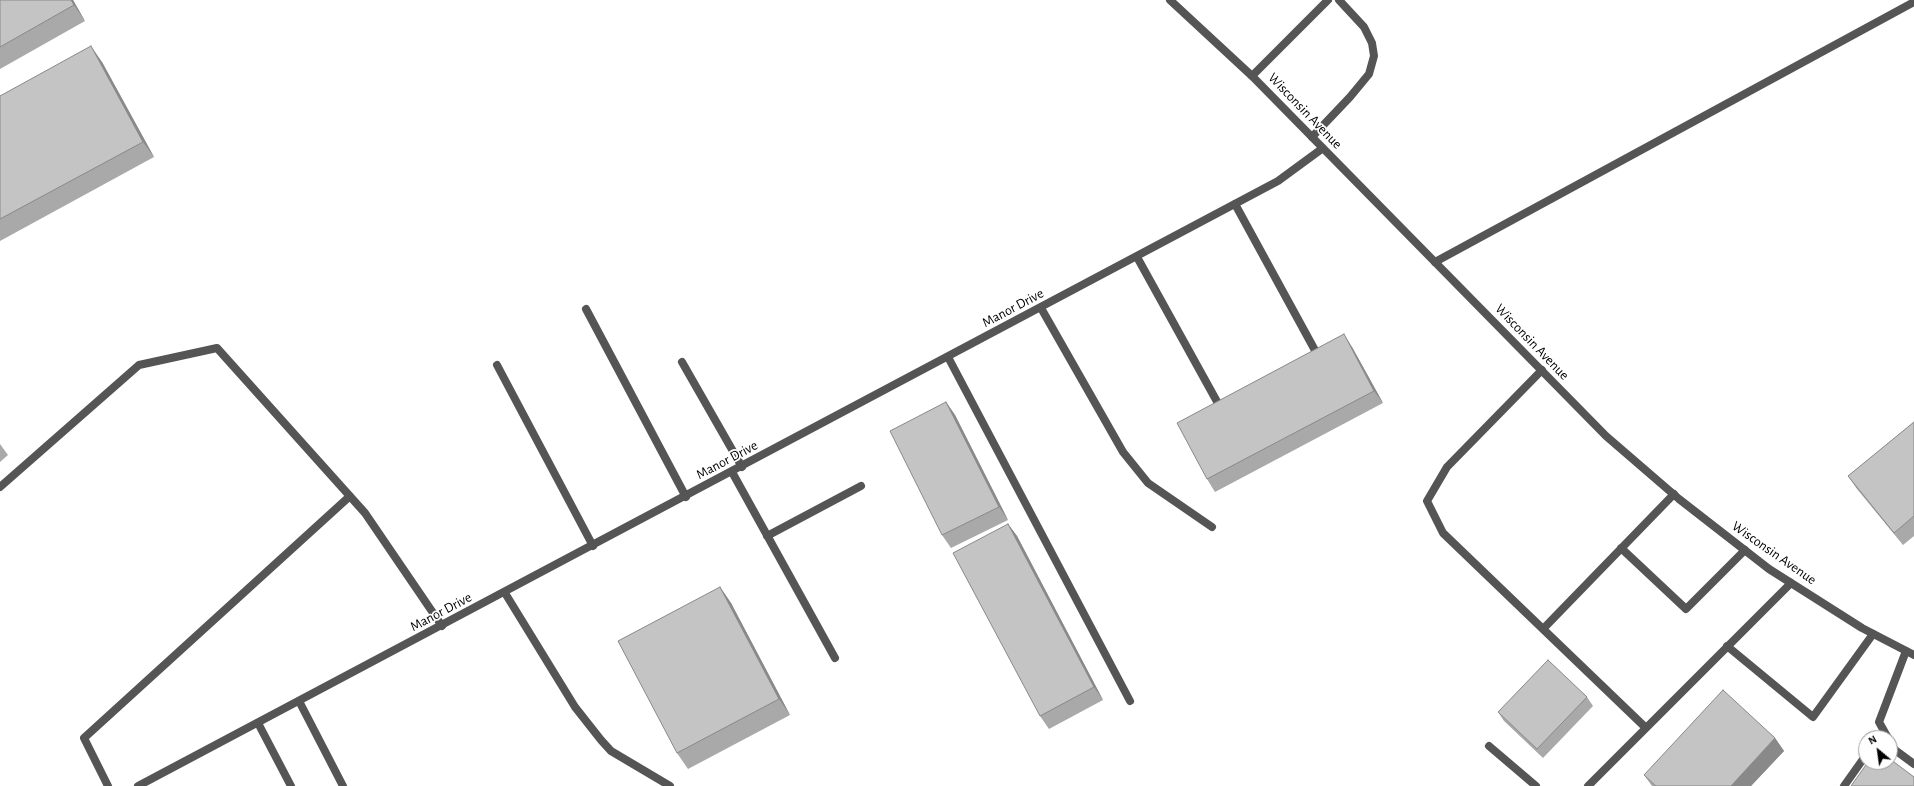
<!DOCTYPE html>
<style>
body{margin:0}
#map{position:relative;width:1914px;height:786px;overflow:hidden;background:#fff;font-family:"Alegreya Sans",sans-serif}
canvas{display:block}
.north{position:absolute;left:1858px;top:730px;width:40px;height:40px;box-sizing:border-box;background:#fff;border:1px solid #999;border-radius:50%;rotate:331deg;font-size:11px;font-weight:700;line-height:16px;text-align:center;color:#000}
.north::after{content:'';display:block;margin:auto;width:14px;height:18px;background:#000;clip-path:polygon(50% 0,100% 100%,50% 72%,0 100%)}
</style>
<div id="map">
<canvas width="1914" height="786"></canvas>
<div class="north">N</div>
</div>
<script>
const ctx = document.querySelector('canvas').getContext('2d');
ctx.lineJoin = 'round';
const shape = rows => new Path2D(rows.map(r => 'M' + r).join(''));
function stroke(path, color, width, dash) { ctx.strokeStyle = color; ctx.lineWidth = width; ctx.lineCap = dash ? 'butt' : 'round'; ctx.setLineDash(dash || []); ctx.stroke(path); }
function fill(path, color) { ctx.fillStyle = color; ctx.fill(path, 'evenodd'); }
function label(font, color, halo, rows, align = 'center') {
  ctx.font = font + ' "Alegreya Sans",sans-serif'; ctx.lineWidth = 3.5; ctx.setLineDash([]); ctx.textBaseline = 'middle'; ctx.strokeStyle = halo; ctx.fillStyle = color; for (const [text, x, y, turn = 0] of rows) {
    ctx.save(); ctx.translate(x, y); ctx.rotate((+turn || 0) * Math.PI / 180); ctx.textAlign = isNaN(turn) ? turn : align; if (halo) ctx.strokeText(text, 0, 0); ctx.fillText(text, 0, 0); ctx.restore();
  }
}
const lane = shape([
 [1252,76,1328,0],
 [1312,137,1350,97,1369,74,1374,56,1372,43,1364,27,1339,0],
 [1235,204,1317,354],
 [1137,257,1220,407],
 [1435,262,1914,2],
 [1041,308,1123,452,1148,483,1212,527],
 [586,309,686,497],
 [948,357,1130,701],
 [682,362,742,467],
 [497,365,593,546],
 [1542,370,1447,467,1427,501,1443,533,1646,728],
 [732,472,835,658],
 [0,487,139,365,217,348,365,513,442,626],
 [767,536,861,486],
 [1621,548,1686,609,1745,550],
 [505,593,575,707,601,740,611,751,670,786],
 [1543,629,1674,494],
 [1727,646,1813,717,1873,634],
 [299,701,343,786],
 [258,723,291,786],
 [1888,738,1879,722,1906,651],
 [1890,742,1895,750,1914,764],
 [1489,746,1536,786],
 [108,786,84,738,350,496],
 [1588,786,1791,583],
 [1844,786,1866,755]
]);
const street = shape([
 [1170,0,1252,76,1606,436,1679,499,1769,569,1862,628,1914,655],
 [138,786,1278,181,1323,148]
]);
const wall = shape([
 [0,0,73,0,85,21,0,69],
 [102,62,154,157,0,241,0,96],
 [1352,347,1383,403,1215,492,1207,479],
 [946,402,955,415,1008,520,951,548,942,535],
 [1914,422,1914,536,1903,545,1857,489,1848,476],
 [0,444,8,455,0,462],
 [1008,524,1017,536,1103,700,1049,729,1040,716],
 [720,587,731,603,790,715,688,769,677,753],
 [1587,697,1593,706,1543,758,1504,721,1498,712],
 [1775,738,1784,751,1751,786,1652,786,1644,775]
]);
const shadedWall = shape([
 [71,0,73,0,85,21,74,5],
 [91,46,102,62,154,157,143,142],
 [1344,334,1352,347,1383,403,1374,391],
 [946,402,955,415,1008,520,999,507],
 [1008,524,1017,536,1103,700,1094,687],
 [720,587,731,603,790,715,779,699],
 [1775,738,1784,751,1751,786,1731,786]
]);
const building = shape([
 [0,0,71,0,74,5,0,47,0,0],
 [91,46,143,142,0,219,0,96,91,46],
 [1344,334,1374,391,1207,479,1177,423,1344,334],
 [946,402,999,507,942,535,890,431,946,402],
 [1914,422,1914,516,1894,533,1848,476,1914,422],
 [1008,524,1094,687,1040,716,953,553,1008,524],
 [720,587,779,699,677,753,618,641,720,587],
 [1548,660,1587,697,1537,749,1498,712,1548,660],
 [1723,690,1775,738,1731,786,1656,786,1644,775,1723,690],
 [1890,759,1914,777,1914,786,1851,786,1868,762,1890,762,1890,759]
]);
const streetNames = [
 ["Wisconsin Avenue",1305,111,46],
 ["Manor Drive",1013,308,-28],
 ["Wisconsin Avenue",1532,342,46],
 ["Manor Drive",727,460,-28],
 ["Wisconsin Avenue",1774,553,35],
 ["Manor Drive",441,612,-28]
];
stroke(lane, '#555', 8);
stroke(street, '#555', 8);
fill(wall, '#a9a9a9');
fill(shadedWall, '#898989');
fill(building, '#c4c4c4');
stroke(building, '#898989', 1);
label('14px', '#000', '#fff', streetNames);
</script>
